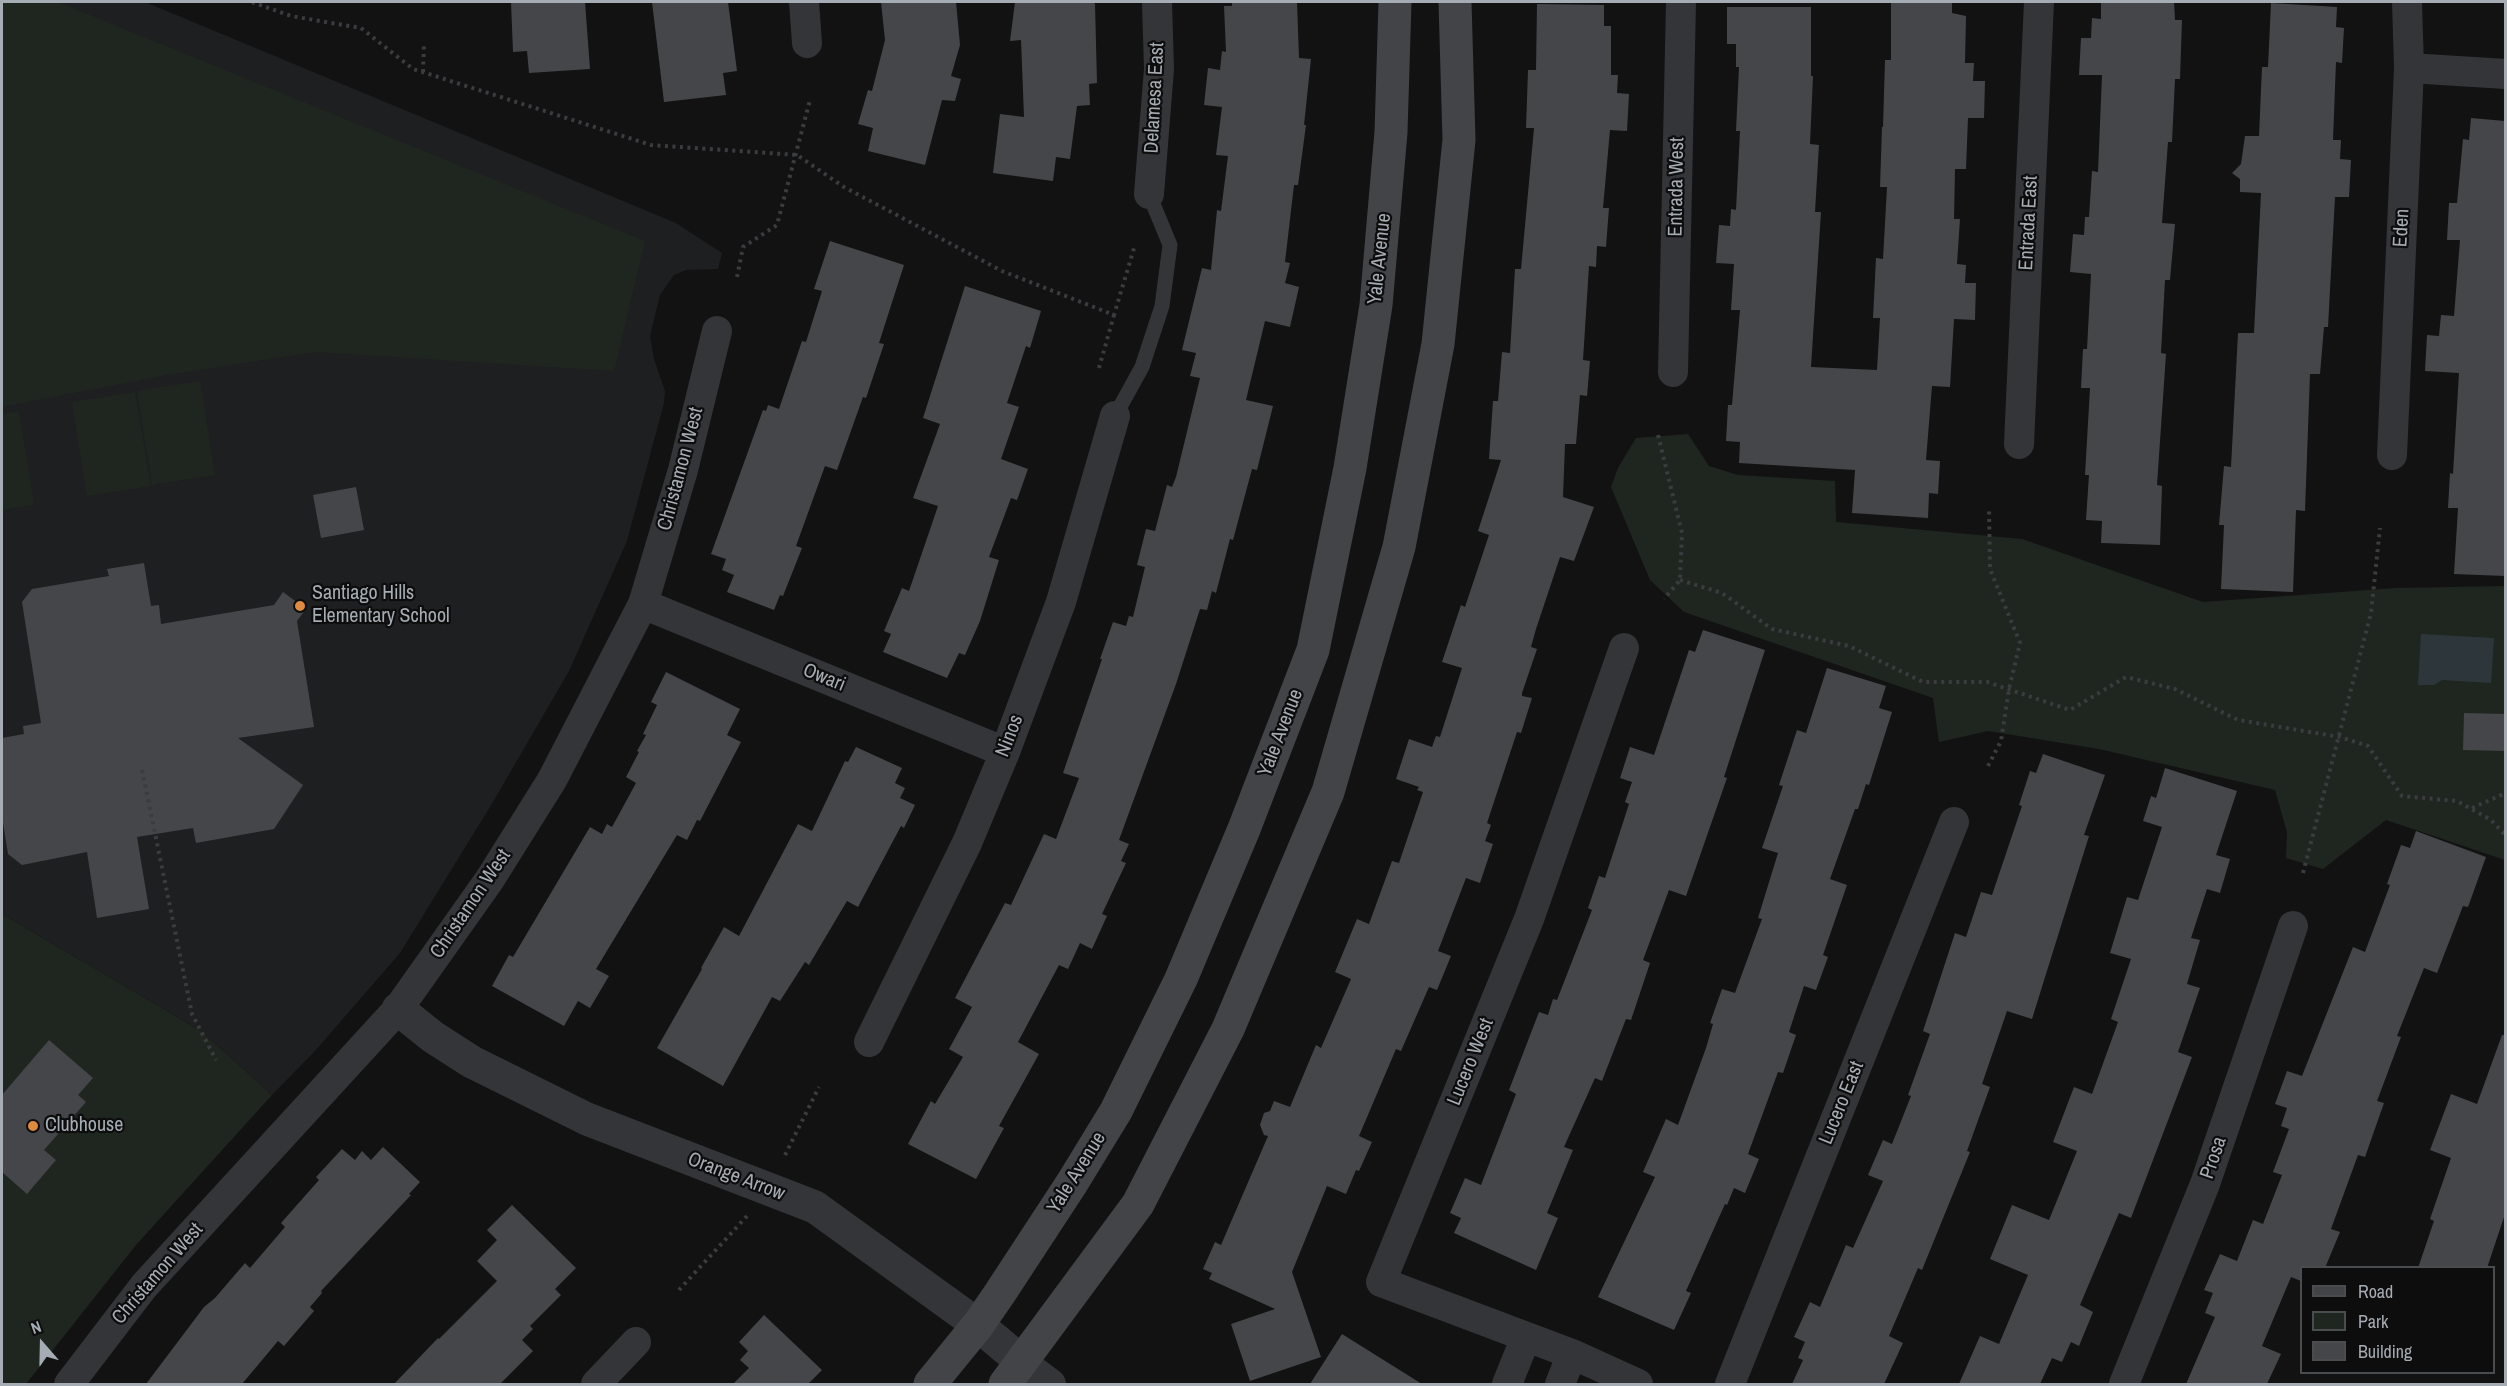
<!DOCTYPE html>
<style>
body{margin:0}
#map{position:relative;width:2507px;height:1386px;overflow:hidden;background:#121213;font-family:"Archivo Narrow",sans-serif}
canvas{display:block}
.frame{position:absolute;inset:0;border:3px solid #a5acb3;pointer-events:none}
.legend{position:absolute;left:2300px;top:1266px;width:195px;height:108px;box-sizing:border-box;background:#0d0d0e;border:2px solid #4a4d50;margin:0;padding:8px 10px;list-style:none;font-size:18px;color:#a5acb3}
.legend li{display:flex;align-items:center;gap:12px;height:30px}
.legend b{width:30px;border:2px solid #4a4d50}
.north{position:absolute;left:12px;top:1314px;width:60px;height:60px;-webkit-text-stroke:4px #0d0d0e;paint-order:stroke;rotate:340deg;font-size:16px;font-weight:700;line-height:24px;text-align:center;color:#a5acb3}
.north::after{content:'';display:block;margin:auto;width:21px;height:27px;background:#a5acb3;clip-path:polygon(50% 0,100% 100%,50% 72%,0 100%)}
</style>
<div id="map">
<canvas width="2507" height="1386"></canvas>
<div class="frame"></div>
<ul class="legend">
<li><b style="height:8px;background:#424448"></b>Road</li>
<li><b style="height:16px;background:#1f261f"></b>Park</li>
<li><b style="height:16px;background:#444649"></b>Building</li>
</ul>
<div class="north">N</div>
</div>
<script>
const ctx = document.querySelector('canvas').getContext('2d');
ctx.lineJoin = 'round';
function fill(path, color) { ctx.fillStyle = color; ctx.fill(path, 'evenodd'); }
const shape = rows => new Path2D(rows.map(r => 'M' + r).join(''));
function stroke(path, color, width, dash) { ctx.strokeStyle = color; ctx.lineWidth = width; ctx.lineCap = dash ? 'butt' : 'round'; ctx.setLineDash(dash || []); ctx.stroke(path); }
function label(font, color, halo, rows, align = 'center') {
  ctx.font = font + ' "Archivo Narrow",sans-serif'; ctx.lineWidth = 4.5; ctx.setLineDash([]); ctx.textBaseline = 'middle'; ctx.strokeStyle = halo; ctx.fillStyle = color; for (const [text, x, y, turn = 0] of rows) {
    ctx.save(); ctx.translate(x, y); ctx.rotate((+turn || 0) * Math.PI / 180); ctx.textAlign = isNaN(turn) ? turn : align; if (halo) ctx.strokeText(text, 0, 0); ctx.fillText(text, 0, 0); ctx.restore();
  }
}
const built = shape([
 [2,2,145,2,676,223,722,253,718,269,686,270,674,275,660,295,650,336,654,359,665,391,664,403,627,541,569,671,493,802,400,953,315,1051,272,1095,201,1031,2,914]
]);
const green = shape([
 [2,2,58,2,645,241,614,371,315,352,161,376,2,407],
 [200,381,215,475,152,485,137,391],
 [135,392,151,486,87,496,72,402],
 [19,411,34,505,2,510,2,414],
 [1688,434,1709,466,1738,475,1835,481,1836,522,2022,539,2203,602,2396,588,2505,586,2505,860,2386,820,2323,869,2286,858,2287,832,2275,790,2099,749,1988,731,1939,742,1933,698,1684,612,1650,580,1611,487,1618,468,1636,438],
 [2,914,201,1031,272,1095,136,1245,26,1384,2,1384]
]);
const water = shape([
 [2421,634,2494,638,2491,683,2442,680,2434,685,2418,685]
]);
const building = shape([
 [511,2,585,2,590,69,529,73,527,51,513,52],
 [652,2,728,2,737,71,723,73,726,95,664,102],
 [881,2,956,2,960,45,951,76,961,79,955,101,942,100,925,165,868,151,873,128,858,124,868,90,872,91,885,40],
 [1015,2,1093,2,1095,4,1097,83,1089,84,1090,105,1077,106,1070,159,1056,157,1053,181,993,173,1000,114,1024,117,1021,40,1010,41],
 [1232,2,1297,2,1299,58,1311,59,1304,125,1306,125,1298,185,1294,185,1285,262,1290,263,1285,283,1299,287,1290,327,1265,321,1246,400,1273,406,1257,470,1252,469,1233,540,1230,539,1216,593,1212,591,1207,610,1200,609,1176,684,1119,840,1129,844,1121,861,1126,863,1102,914,1107,916,1092,949,1080,943,1068,969,1059,965,1018,1042,1039,1054,999,1126,1004,1128,976,1179,908,1144,931,1101,935,1104,963,1057,949,1049,972,1007,955,998,1005,903,1011,905,1044,834,1056,839,1079,778,1063,773,1102,659,1100,659,1113,622,1126,626,1129,616,1133,617,1145,567,1137,565,1146,529,1155,531,1167,485,1172,487,1176,477,1200,378,1190,376,1196,353,1182,350,1202,268,1211,270,1217,210,1221,211,1228,156,1216,155,1222,107,1204,105,1208,68,1220,70,1222,51,1226,52,1224,6,1232,6],
 [1891,2,1952,2,1952,13,1966,16,1965,63,1974,63,1973,81,1985,81,1984,118,1968,118,1966,169,1955,169,1954,219,1960,219,1957,264,1966,265,1965,283,1976,283,1975,320,1954,319,1950,387,1932,386,1926,460,1940,461,1938,494,1929,493,1928,518,1852,513,1855,470,1739,463,1740,442,1726,441,1728,405,1732,405,1740,310,1731,310,1734,264,1716,263,1719,225,1730,226,1731,209,1736,210,1740,131,1736,131,1739,67,1736,67,1736,44,1727,44,1727,7,1811,7,1811,76,1813,76,1810,144,1819,145,1815,212,1821,212,1811,367,1877,370,1880,318,1873,318,1876,258,1883,259,1887,187,1880,187,1882,127,1883,127,1885,60,1891,60],
 [2101,2,2174,2,2175,20,2182,20,2180,79,2175,79,2172,142,2168,142,2162,223,2175,224,2170,280,2165,280,2161,353,2166,354,2157,485,2162,486,2160,545,2101,543,2102,521,2086,520,2089,475,2085,475,2090,388,2081,388,2083,349,2087,349,2091,274,2070,272,2073,234,2084,235,2085,217,2089,217,2092,171,2098,172,2102,75,2079,75,2081,38,2091,38,2092,18,2101,19],
 [2271,3,2337,7,2336,27,2344,28,2342,63,2336,62,2333,140,2341,140,2340,159,2351,160,2349,197,2335,197,2328,327,2324,327,2320,374,2310,374,2305,511,2296,510,2293,592,2221,589,2224,525,2219,525,2224,466,2231,467,2238,333,2254,333,2261,193,2240,192,2240,179,2232,173,2241,164,2245,136,2259,136,2262,67,2268,67],
 [1537,4,1604,5,1604,26,1611,26,1611,75,1618,75,1617,93,1629,94,1627,131,1610,130,1603,208,1609,208,1606,247,1597,246,1596,267,1589,266,1583,360,1590,361,1587,396,1580,395,1576,444,1565,444,1563,497,1594,507,1574,561,1560,557,1536,629,1531,647,1537,649,1522,693,1522,696,1532,698,1521,733,1517,732,1487,823,1491,825,1485,841,1493,844,1480,883,1466,878,1438,951,1451,956,1437,990,1429,987,1401,1051,1396,1049,1359,1136,1372,1142,1359,1171,1356,1170,1346,1194,1327,1186,1292,1272,1321,1357,1250,1381,1231,1324,1275,1309,1209,1279,1212,1273,1203,1269,1215,1242,1221,1245,1268,1136,1264,1135,1260,1125,1264,1113,1270,1111,1274,1101,1290,1107,1316,1045,1321,1048,1351,979,1335,972,1357,919,1369,924,1392,861,1399,863,1423,792,1417,790,1419,787,1396,779,1409,739,1432,747,1436,736,1440,737,1462,668,1442,662,1461,605,1465,607,1489,535,1478,531,1501,460,1489,459,1493,401,1498,401,1502,352,1510,353,1515,269,1521,269,1534,128,1526,128,1528,70,1536,70],
 [2471,118,2505,121,2505,576,2454,574,2458,508,2448,508,2450,473,2453,474,2459,373,2425,371,2427,335,2439,336,2441,315,2454,316,2460,240,2447,240,2449,203,2457,203,2463,139,2469,140],
 [830,241,904,265,879,343,884,344,866,398,863,397,837,470,825,466,796,546,802,548,783,596,780,595,774,610,727,592,734,575,722,570,726,559,711,554,763,410,766,411,768,405,779,409,802,341,806,342,822,291,814,289],
 [965,286,1041,311,1030,348,1026,346,1007,403,1019,407,1001,459,1028,469,1017,500,1011,498,989,557,999,560,980,621,965,655,959,653,947,678,883,652,891,634,884,631,902,588,909,591,938,506,913,498,940,424,923,418],
 [356,487,364,530,321,538,313,495],
 [144,563,151,606,159,605,161,624,274,605,283,592,306,609,297,621,314,727,238,738,303,785,274,829,196,843,193,828,137,837,149,909,97,918,87,852,22,865,8,854,2,816,2,738,24,734,23,726,41,723,22,602,32,589,109,576,107,569],
 [1703,630,1765,650,1724,777,1727,778,1686,896,1669,890,1643,960,1650,963,1631,1020,1626,1019,1602,1081,1595,1078,1564,1147,1573,1150,1547,1213,1558,1218,1536,1270,1454,1233,1461,1218,1450,1213,1465,1178,1481,1185,1516,1094,1509,1090,1539,1012,1548,1015,1553,999,1557,1000,1592,910,1588,908,1599,876,1605,878,1629,804,1625,802,1632,782,1620,778,1630,747,1654,755,1689,650,1695,652],
 [1827,668,1886,686,1879,708,1892,712,1869,785,1866,784,1858,809,1855,809,1830,879,1847,885,1823,955,1828,957,1816,990,1804,986,1789,1032,1796,1035,1783,1073,1778,1072,1748,1154,1759,1159,1745,1193,1734,1188,1727,1205,1725,1204,1686,1291,1691,1293,1674,1330,1598,1297,1655,1177,1643,1172,1666,1119,1678,1125,1706,1048,1713,1024,1710,1023,1722,989,1735,993,1762,919,1758,918,1778,853,1762,848,1783,786,1779,785,1797,730,1806,733],
 [666,672,740,709,727,735,741,742,700,821,697,820,687,840,677,835,596,969,609,976,590,1008,578,1001,564,1026,492,986,509,955,513,957,590,827,602,834,607,824,612,827,636,783,626,777,639,752,637,751,646,735,643,734,657,705,651,702],
 [2464,713,2505,714,2505,751,2463,750],
 [856,747,902,768,895,783,905,788,900,798,915,805,904,828,901,826,858,907,847,901,809,965,805,962,780,1001,772,997,723,1086,657,1048,702,969,701,968,724,927,739,936,798,824,812,831,845,761,848,762],
 [2043,754,2105,775,2084,835,2089,836,2032,1019,2007,1011,1982,1084,1990,1087,1967,1151,1970,1152,1922,1270,1918,1268,1889,1336,1903,1343,1884,1384,1792,1384,1803,1360,1798,1358,1805,1342,1794,1337,1810,1302,1820,1307,1846,1245,1853,1248,1883,1181,1868,1175,1883,1140,1892,1144,1911,1096,1908,1095,1930,1034,1923,1031,1955,933,1966,937,1981,892,1992,895,2022,806,2019,805,2030,771,2036,773],
 [2165,768,2237,791,2216,855,2230,859,2220,893,2207,889,2191,938,2200,940,2187,984,2200,988,2178,1052,2192,1057,2131,1218,2119,1213,2080,1305,2093,1312,2079,1346,2071,1342,2062,1362,2052,1358,2040,1384,1959,1384,1980,1336,1999,1344,2028,1275,1990,1259,2012,1205,2049,1220,2077,1151,2053,1142,2074,1087,2092,1094,2118,1022,2111,1019,2131,959,2110,953,2127,897,2138,900,2162,827,2143,821,2151,796,2156,798],
 [2416,831,2486,857,2468,907,2463,906,2437,973,2424,968,2397,1036,2401,1037,2377,1101,2384,1103,2365,1157,2358,1155,2331,1229,2340,1232,2325,1268,2301,1268,2301,1281,2291,1277,2262,1346,2281,1354,2267,1384,2186,1384,2215,1317,2205,1313,2213,1293,2204,1290,2220,1254,2237,1261,2253,1220,2263,1224,2282,1175,2273,1172,2289,1129,2281,1126,2287,1108,2275,1104,2287,1071,2302,1076,2353,947,2365,952,2390,885,2387,884,2401,845,2410,848],
 [2502,1035,2505,1035,2505,1214,2487,1268,2418,1268,2434,1221,2430,1219,2451,1158,2430,1150,2451,1094,2477,1104],
 [49,1040,93,1078,78,1095,86,1102,44,1150,56,1160,27,1194,2,1172,2,1095],
 [383,1147,420,1182,409,1194,411,1195,321,1291,322,1293,310,1307,314,1311,284,1346,278,1341,242,1384,146,1384,204,1307,215,1298,245,1263,250,1268,285,1227,281,1223,319,1180,316,1177,342,1149,355,1160,362,1151,371,1160],
 [512,1205,576,1268,555,1289,561,1295,530,1326,533,1329,522,1340,533,1351,500,1384,394,1384,438,1338,439,1339,497,1281,477,1261,497,1240,487,1230],
 [764,1315,822,1370,808,1384,733,1384,749,1368,740,1360,748,1351,739,1342],
 [1342,1334,1422,1384,1310,1384]
]);
const path = shape([
 [252,2,291,16,361,28,413,69,651,145,797,155,844,187,1002,271,1114,315,1135,245],
 [423,72,424,43],
 [737,277,743,247,777,225,810,100],
 [1099,368,1114,315],
 [1658,435,1682,533,1680,580,1664,599],
 [1680,580,1722,593,1772,629,1849,646,1923,682,1987,682,2070,710,2126,677,2175,689,2238,720,2340,737,2368,746,2402,796,2457,801,2491,820,2506,836],
 [1988,766,2001,741,2009,689,2020,643,1990,569,1989,508],
 [142,770,192,1014,216,1060],
 [2472,808,2506,793],
 [2303,873,2371,613,2380,528],
 [785,1155,819,1087],
 [679,1290,747,1216]
]);
const service = shape([
 [1115,416,1142,367,1162,306,1170,245,1149,194]
]);
const minor = shape([
 [804,2,807,43],
 [2409,68,2506,74],
 [1149,194,1159,69,1157,2],
 [1673,372,1681,2],
 [2019,444,2039,2],
 [2392,455,2409,68,2407,2],
 [643,604,1005,752],
 [1624,648,1529,919,1381,1282,1572,1354,1638,1384],
 [869,1042,967,843,1005,752,1061,602,1115,416],
 [1022,1362,1051,1384],
 [69,1384,144,1286,398,1009,490,879,552,780,643,604,683,470,717,331],
 [596,1384,636,1342],
 [1507,1384,1526,1337],
 [1560,1384,1572,1354],
 [1730,1384,1954,822],
 [2124,1384,2205,1184,2293,926]
]);
const tertiary = shape([
 [398,1009,433,1037,472,1062,587,1119,815,1207,978,1325,1022,1362]
]);
const secondary = shape([
 [930,1384,978,1325,1000,1293,1072,1183,1116,1111,1181,979,1244,829,1313,650,1350,468,1376,305,1391,132,1395,2],
 [1005,1384,1138,1204,1228,1029,1328,792,1399,547,1438,344,1459,140,1455,2]
]);
const markers = [
 [300,606,6,"#de8a40"],
 [33,1126,6,"#de8a40"]
];
const streetNames = [
 ["Delamesa East",1155,98,-87],
 ["Entrada West",1677,187,-89],
 ["Entrada East",2029,223,-87],
 ["Eden",2402,228,-87],
 ["Yale Avenue",1380,259,-84],
 ["Christamon West",681,469,-75],
 ["Owari",824,678,22],
 ["Yale Avenue",1281,733,-69],
 ["Ninos",1010,736,-69],
 ["Christamon West",471,904,-56],
 ["Lucero West",1471,1062,-68],
 ["Lucero East",1842,1103,-68],
 ["Prosa",2214,1158,-71],
 ["Yale Avenue",1077,1173,-58],
 ["Orange Arrow",736,1177,21],
 ["Christamon West",158,1274,-49]
];
const poiNames = [
 ["Santiago Hills",312,594],
 ["Elementary School",312,617],
 ["Clubhouse",45,1126]
];
fill(built, '#1e1f20');
fill(green, '#1f261f');
fill(water, '#2d373b');
fill(building, '#444649');
stroke(path, '#3a3c3f', 4, [3, 4.5]);
stroke(service, '#343538', 15);
stroke(minor, '#343538', 30);
stroke(tertiary, '#343538', 33);
stroke(secondary, '#424448', 33);
for (const [x, y, r, color] of markers) { const dot = new Path2D(); dot.arc(x, y, r, 0, 2 * Math.PI); ctx.fillStyle = color; ctx.fill(dot); stroke(dot, '#0d0d0e', 2); }
label('20px', '#a5acb3', '#0d0d0e', streetNames);
label('20px', '#a5acb3', '#0d0d0e', poiNames, 'left');
</script>
